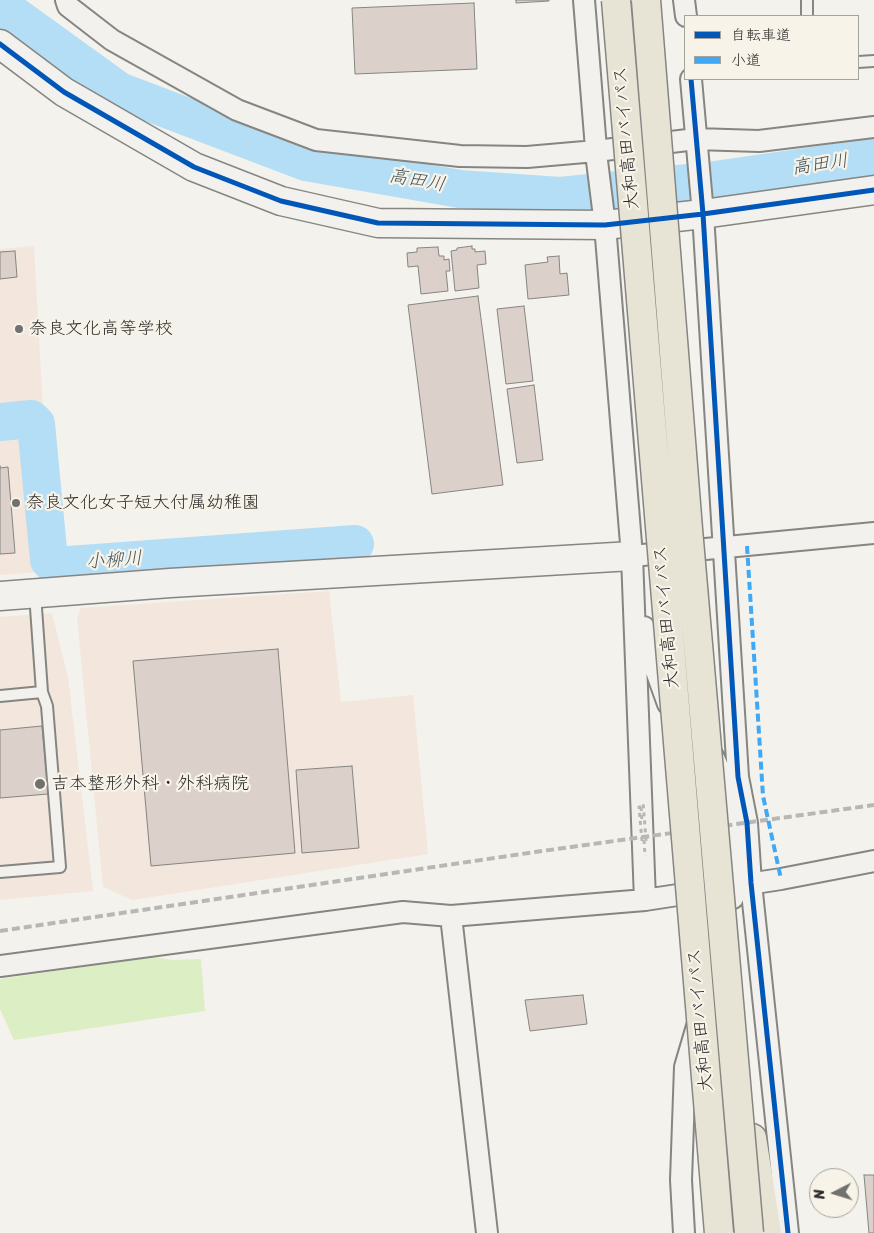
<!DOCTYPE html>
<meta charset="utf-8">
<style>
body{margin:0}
#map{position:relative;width:874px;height:1233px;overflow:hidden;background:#f4f2ec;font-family:Sriracha,"Klee One",sans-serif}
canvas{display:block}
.legend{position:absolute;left:684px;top:15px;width:175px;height:65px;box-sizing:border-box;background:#f7f3e8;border:1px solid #a5a39c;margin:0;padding:6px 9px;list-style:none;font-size:15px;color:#2b2b2b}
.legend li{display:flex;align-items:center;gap:10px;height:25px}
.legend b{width:25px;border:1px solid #a5a39c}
.north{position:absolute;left:809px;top:1168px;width:50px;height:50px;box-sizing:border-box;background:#f7f3e8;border:1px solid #a5a39c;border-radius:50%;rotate:265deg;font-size:14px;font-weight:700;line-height:20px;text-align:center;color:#2b2b2b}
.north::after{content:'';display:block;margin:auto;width:18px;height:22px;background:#71716f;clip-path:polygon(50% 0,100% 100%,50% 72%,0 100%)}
</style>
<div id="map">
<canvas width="874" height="1233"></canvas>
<ul class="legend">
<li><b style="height:6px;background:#0057b8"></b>自転車道</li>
<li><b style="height:6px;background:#3fa9f5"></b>小道</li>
</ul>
<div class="north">N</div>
</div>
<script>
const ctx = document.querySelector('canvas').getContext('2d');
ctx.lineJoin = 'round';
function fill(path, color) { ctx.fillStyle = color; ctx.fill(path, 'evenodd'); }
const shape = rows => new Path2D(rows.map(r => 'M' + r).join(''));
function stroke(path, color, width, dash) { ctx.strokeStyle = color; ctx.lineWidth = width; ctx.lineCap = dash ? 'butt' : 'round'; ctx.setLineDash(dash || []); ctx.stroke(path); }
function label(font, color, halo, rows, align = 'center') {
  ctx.font = font + ' Sriracha,"Klee One",sans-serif'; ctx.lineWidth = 4.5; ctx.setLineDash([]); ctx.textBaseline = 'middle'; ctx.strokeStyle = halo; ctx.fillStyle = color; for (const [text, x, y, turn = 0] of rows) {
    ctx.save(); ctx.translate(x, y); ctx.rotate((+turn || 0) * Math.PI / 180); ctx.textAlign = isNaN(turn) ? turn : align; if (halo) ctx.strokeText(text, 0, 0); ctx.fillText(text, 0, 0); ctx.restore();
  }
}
const built = shape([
 [34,246,43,410,0,413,0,249],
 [26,432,39,572,0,575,0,434],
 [329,591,341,702,413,695,428,854,132,900,103,887,77,618,81,608],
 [52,613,68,677,93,891,0,900,0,617]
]);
const green = shape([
 [153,957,173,960,201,959,205,1011,14,1040,0,1009,0,979]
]);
const river = shape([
 [0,5,119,91,306,162,460,189,560,196,708,181,874,157],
 [0,422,31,419,36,424,49,560,55,566,355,544]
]);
const building = shape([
 [516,0,549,0,549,1,516,3,516,0],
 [474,3,477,69,355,74,352,8,474,3],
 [472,246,472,249,475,249,475,252,485,251,486,264,477,265,479,288,455,291,451,251,457,250,457,248,472,246],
 [438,247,439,256,444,256,444,260,449,259,450,271,446,271,448,291,421,294,418,266,408,267,407,253,417,252,417,248,438,247],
 [15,251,17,277,0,279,0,252,15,251],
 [559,256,560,274,567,273,569,295,528,299,525,265,548,262,547,257,559,256],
 [478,296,503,485,432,494,408,305,478,296],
 [524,306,533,381,506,384,497,309,524,306],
 [534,385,543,460,517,463,507,389,534,385],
 [0,466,0,468,8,467,15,553,0,554,0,466],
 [278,649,295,853,151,866,133,661,278,649],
 [42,726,48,794,0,798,0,730,42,726],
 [352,766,359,848,302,853,296,770,352,766],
 [583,995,587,1024,530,1031,525,1000,583,995],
 [864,1175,874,1175,874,1233,869,1233,864,1175]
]);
const lane = shape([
 [807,16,807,0],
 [858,62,874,61],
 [0,696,42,692,35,594],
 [0,872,60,867,47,706,42,692]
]);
const street = shape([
 [66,0,68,6,112,40,237,110,316,140,460,156,527,157,596,151,696,139,759,141,874,127],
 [584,0,597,161,605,225,632,556,645,900],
 [684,0,686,16],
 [691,79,703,214,738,777,747,823,751,883,788,1233],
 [632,556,874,533],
 [644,627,646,643,668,704],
 [713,756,723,778,732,811,736,885,733,898],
 [451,916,487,1233],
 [0,966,403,912,451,916,645,900,781,879,874,861],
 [684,1233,681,1180,685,1067,720,948]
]);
const secondary = shape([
 [0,44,64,92,194,167,281,201,378,223,605,225,703,214,874,190],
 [0,596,170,583,632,556]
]);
const highway = shape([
 [752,1138,767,1233]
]);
const rail = shape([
 [0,931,535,852,874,805]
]);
const pathBridge = shape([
 [641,807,639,807,642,841,646,840,643,802],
 [641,807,642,823],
 [644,840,645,856]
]);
const highwayBridge = shape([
 [616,0,719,1233],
 [646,0,688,529,749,1233]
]);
const quiet = shape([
 [747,546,763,796,781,879]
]);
const cycleway = shape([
 [0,44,64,92,194,167,281,201,378,223,605,225,703,214,874,190],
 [691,79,703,214,738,777,747,823,751,883,788,1233]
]);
const markers = [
 [19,329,5,"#71716f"],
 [16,503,5,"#71716f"],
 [40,784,6,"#71716f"]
];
const streetNames = [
 ["大和高田バイパス",627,138,-95],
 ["大和高田バイパス",667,617,-95],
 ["大和高田バイパス",701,1020,-95]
];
const poiNames = [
 ["奈良文化高等学校",29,329],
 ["奈良文化女子短大付属幼稚園",26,503],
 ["吉本整形外科・外科病院",51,784]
];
const waterNames = [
 ["高田川",820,165,-8],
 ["高田川",417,181,10],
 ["小柳川",114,561,-4]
];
fill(built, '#f2e6dd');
fill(green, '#dceec4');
stroke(river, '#b4def5', 38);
fill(building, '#dcd0cb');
stroke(building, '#858582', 1);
stroke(lane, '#858582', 14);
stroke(street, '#858582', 24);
stroke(secondary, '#858582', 31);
stroke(highway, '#858582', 31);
stroke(lane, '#f2f1ed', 10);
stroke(street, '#f2f1ed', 20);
stroke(secondary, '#f2f1ed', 28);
stroke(highway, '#e8e4d5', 28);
stroke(rail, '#b8b7b5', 4, [8, 4]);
stroke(highwayBridge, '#858582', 31, []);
stroke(pathBridge, '#b8b7b5', 3, [4, 4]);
stroke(highwayBridge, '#e8e4d5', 28);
stroke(quiet, '#3fa9f5', 4, [8, 4]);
stroke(cycleway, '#0057b8', 5);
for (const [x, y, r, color] of markers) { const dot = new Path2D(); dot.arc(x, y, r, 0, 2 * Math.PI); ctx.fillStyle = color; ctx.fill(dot); stroke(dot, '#f7f3e8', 2); }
label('18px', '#2b2b2b', '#f7f3e8', streetNames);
label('18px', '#2b2b2b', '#f7f3e8', poiNames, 'left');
label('italic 19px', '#46565e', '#f7f3e8', waterNames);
</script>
